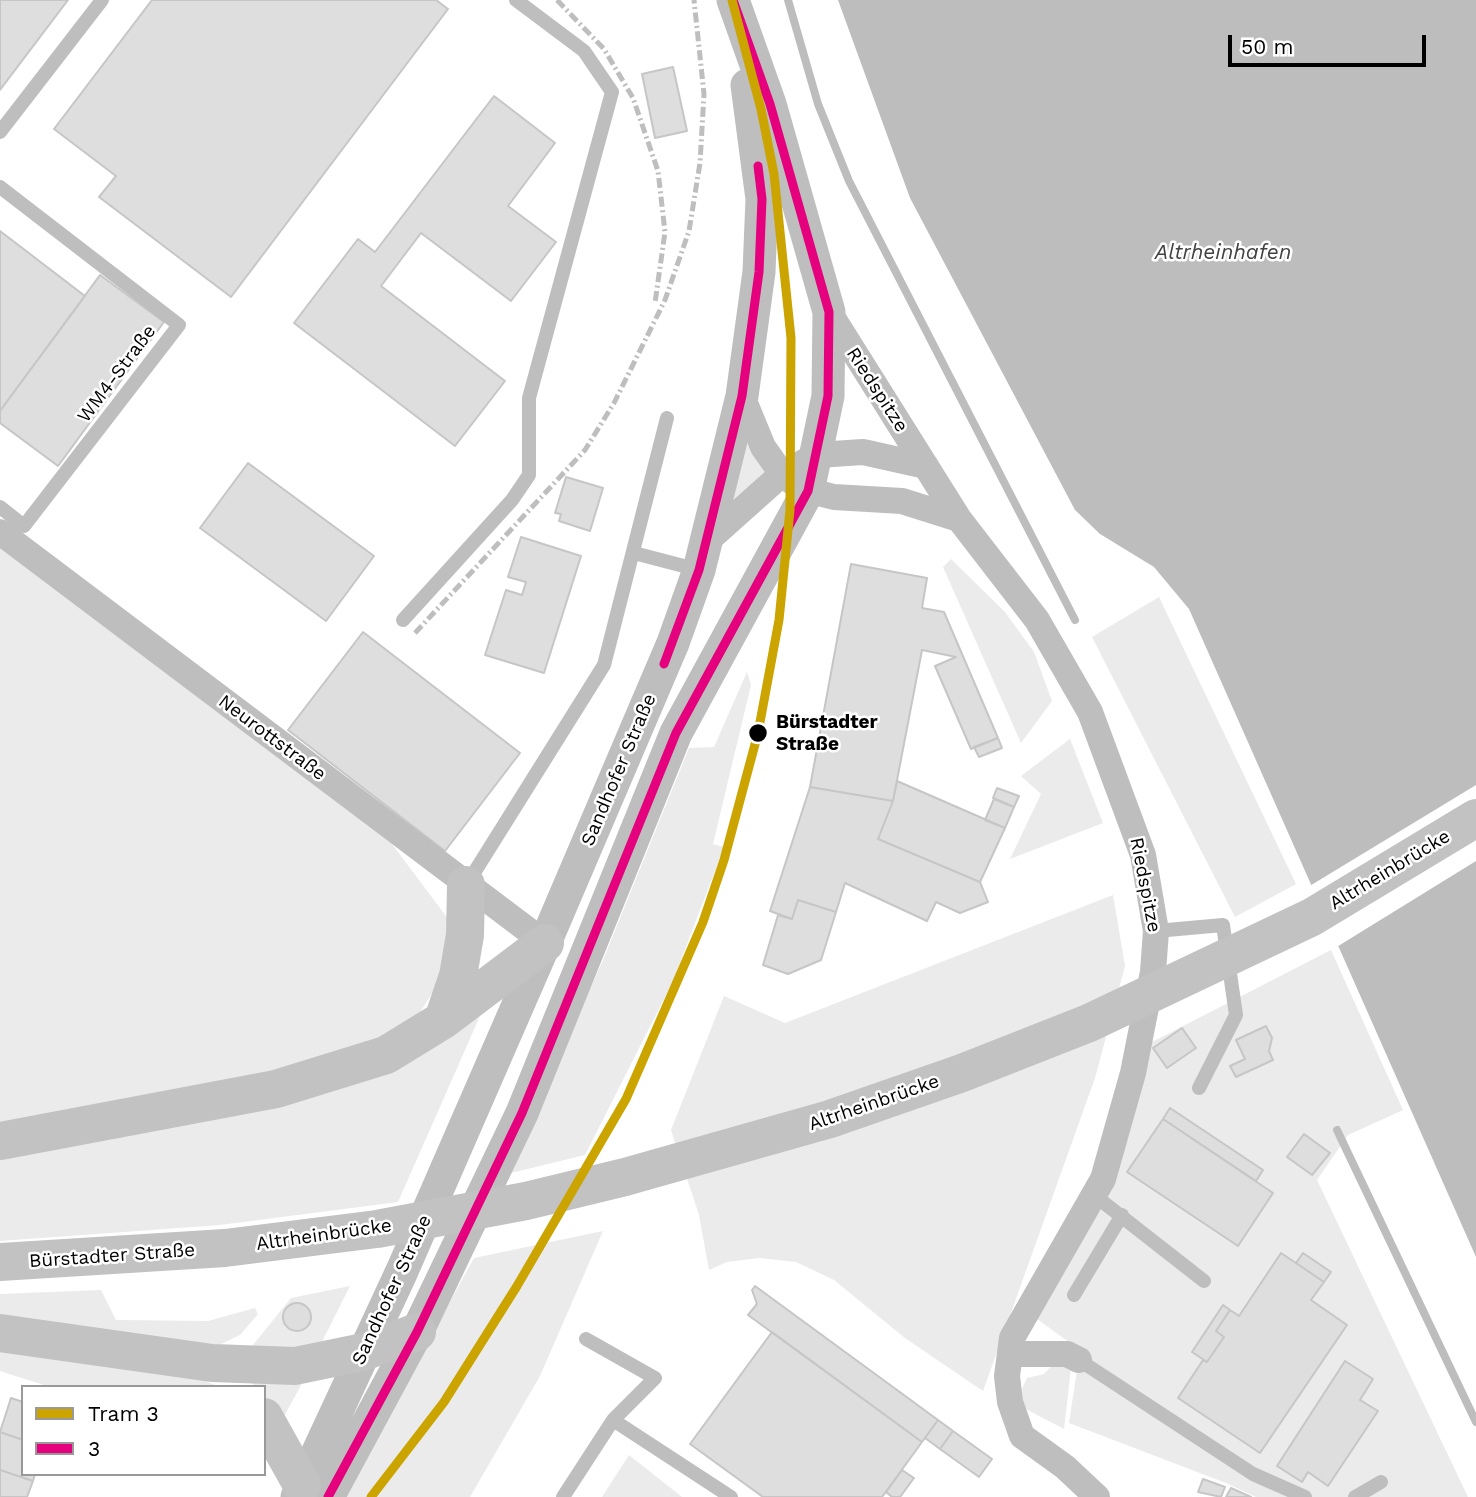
<!DOCTYPE html>
<meta charset="utf-8">
<style>
body{margin:0}
#map{position:relative;width:1476px;height:1497px;overflow:hidden;background:#fff;font-family:"Work Sans",sans-serif}
canvas{display:block}
.legend{position:absolute;left:21px;top:1385px;width:245px;height:91px;box-sizing:border-box;background:#fff;border:2px solid #999;margin:0;padding:9px 12px;list-style:none;font-size:21px;color:#000}
.legend li{display:flex;align-items:center;gap:14px;height:35px}
.legend b{width:35px;border:2px solid #999}
.scale{position:absolute;left:1228px;top:35px;width:198px;height:32px;box-sizing:border-box;border:4px solid #000;border-top:0;padding-left:9px;font-size:21px;line-height:24px;white-space:nowrap;color:#000;-webkit-text-stroke:5px #fff;paint-order:stroke}
</style>
<div id="map">
<canvas width="1476" height="1497"></canvas>
<ul class="legend">
<li><b style="height:9px;background:#cba400"></b>Tram 3</li>
<li><b style="height:9px;background:#e5007d"></b>3</li>
</ul>
<div class="scale">50 m</div>
</div>
<script>
const ctx = document.querySelector('canvas').getContext('2d');
ctx.lineJoin = 'round';
function fill(path, color) { ctx.fillStyle = color; ctx.fill(path, 'evenodd'); }
const shape = rows => new Path2D(rows.map(r => 'M' + r).join(''));
function stroke(path, color, width, dash) { ctx.strokeStyle = color; ctx.lineWidth = width; ctx.lineCap = dash ? 'butt' : 'round'; ctx.setLineDash(dash || []); ctx.stroke(path); }
function label(font, color, halo, rows, align = 'center') {
  ctx.font = font + ' "Work Sans",sans-serif'; ctx.lineWidth = 5; ctx.setLineDash([]); ctx.textBaseline = 'middle'; ctx.strokeStyle = halo; ctx.fillStyle = color; for (const [text, x, y, turn = 0] of rows) {
    ctx.save(); ctx.translate(x, y); ctx.rotate((+turn || 0) * Math.PI / 180); ctx.textAlign = isNaN(turn) ? turn : align; if (halo) ctx.strokeText(text, 0, 0); ctx.fillText(text, 0, 0); ctx.restore();
  }
}
const green = shape([
 [746,443,768,473,731,508],
 [0,546,392,844,455,928,440,981,417,1017,366,1045,273,1072,0,1123],
 [951,559,1005,612,1034,652,1052,701,1021,743,943,567],
 [1159,597,1296,884,1235,917,1092,637],
 [747,672,751,685,713,844,724,847,673,981,585,1155,507,1174,603,960,689,748,714,747],
 [1070,739,1103,823,1010,859,1041,794,1021,776],
 [1113,895,1125,966,1095,1078,983,1391,905,1338,834,1280,796,1262,759,1258,727,1262,709,1270,699,1215,671,1130,724,996,785,1023],
 [1331,950,1403,1110,1348,1135,1317,1180,1468,1497,1256,1497,1226,1483,1069,1423,1080,1350,1037,1319,1150,1043],
 [480,1016,398,1202,220,1225,0,1241,0,1152,395,1067],
 [603,1231,540,1376,470,1497,342,1497,474,1258],
 [350,1286,318,1350,248,1351,291,1298],
 [101,1290,116,1320,208,1321,255,1308,258,1314,240,1335,217,1346,0,1317,0,1294],
 [0,1346,188,1374,220,1387,50,1387,0,1371],
 [1055,1362,1071,1368,1064,1429,1022,1407,1022,1389,1027,1378,1044,1374],
 [243,1375,306,1376,282,1420,264,1396,264,1387,256,1387],
 [629,1455,682,1497,602,1497]
]);
const water = shape([
 [838,0,1476,0,1476,1257,1189,609,1154,567,1100,534,1075,510,910,198]
]);
const pier = shape([
 [1476,785,1476,861,1335,948,1308,887]
]);
const stream = shape([
 [788,0,818,104,849,181,1075,620],
 [1337,1130,1476,1422]
]);
const building = shape([
 [0,0,68,0,0,90,0,0],
 [152,0,436,0,448,9,231,297,99,197,116,176,54,129,152,0],
 [673,67,687,131,655,138,642,74,673,67],
 [494,96,555,143,508,206,556,242,511,301,421,233,381,286,505,381,455,446,294,323,358,239,375,252,494,96],
 [0,231,85,296,0,411,0,231],
 [100,275,164,322,58,466,0,423,0,411,100,275],
 [248,463,374,556,326,621,200,528,248,463],
 [566,477,603,488,590,531,559,521,561,514,555,513,566,477],
 [521,537,581,556,544,673,485,655,506,590,522,595,526,582,508,577,521,537],
 [851,564,927,578,922,608,944,612,998,738,971,749,935,666,956,657,922,650,893,801,810,787,851,564],
 [363,632,520,753,445,851,288,730,363,632],
 [998,738,1002,748,979,757,974,747,998,738],
 [897,781,1005,828,980,882,878,839,893,801,897,781],
 [810,787,893,801,878,839,980,882,988,902,960,913,936,902,927,921,845,883,836,912,798,900,792,919,770,911,810,787],
 [997,788,1019,796,1014,807,993,798,997,788],
 [994,799,1014,807,1005,828,985,820,994,799],
 [798,900,836,912,821,960,788,974,763,965,778,915,792,919,798,900],
 [1266,1026,1272,1038,1269,1051,1273,1060,1236,1077,1230,1066,1245,1059,1236,1040,1266,1026],
 [1182,1028,1196,1048,1167,1068,1153,1048,1182,1028],
 [1170,1108,1263,1170,1256,1181,1163,1119,1170,1108],
 [1163,1119,1273,1193,1238,1246,1127,1172,1163,1119],
 [1304,1134,1330,1153,1312,1175,1287,1157,1304,1134],
 [1281,1253,1324,1282,1311,1300,1347,1325,1260,1453,1178,1398,1203,1360,1207,1362,1224,1337,1216,1331,1230,1310,1239,1316,1281,1253],
 [1303,1253,1331,1272,1324,1282,1296,1263,1303,1253],
 [755,1286,938,1420,922,1442,748,1315,757,1304,752,1290,755,1286],
 '283 1317a14 14 0 1 1 28 0a14 14 0 1 1-28 0Z',
 [1223,1305,1230,1310,1216,1331,1224,1337,1207,1362,1192,1352,1223,1305],
 [772,1332,922,1442,882,1497,763,1497,690,1444,772,1332],
 [1345,1361,1373,1379,1360,1400,1378,1411,1328,1486,1308,1472,1302,1482,1277,1466,1345,1361],
 [11,1398,23,1402,23,1440,0,1432,11,1398],
 [938,1420,953,1431,940,1449,925,1438,938,1420],
 [953,1431,992,1459,979,1477,940,1449,953,1431],
 [0,1432,23,1440,23,1474,35,1474,33,1481,0,1470,0,1432],
 [0,1470,33,1481,27,1497,0,1497,0,1470],
 [902,1470,914,1478,900,1497,892,1497,886,1492,902,1470],
 [1203,1479,1225,1487,1221,1497,1198,1492,1203,1479],
 [1231,1488,1251,1497,1226,1497,1231,1488]
]);
const service = shape([
 [0,132,102,0],
 [0,187,179,325,24,526,0,507],
 [634,553,699,570],
 [403,620,512,500,529,475,529,398,612,92,584,51,516,0],
 [467,884,604,665,667,418],
 [1156,931,1223,925,1236,1015,1199,1088],
 [1094,1195,1204,1281],
 [1074,1295,1122,1215],
 [586,1339,655,1378,613,1420],
 [1079,1360,1253,1474,1305,1497],
 [563,1497,613,1420,731,1497],
 [1355,1497,1381,1482]
]);
const minor = shape([
 [829,312,959,519,1037,620,1090,712,1143,855,1156,931,1153,972,1133,1073,1103,1179,1012,1338,1007,1376,1010,1402,1022,1436,1065,1467,1097,1497],
 [742,396,763,447,782,474,802,489,834,497,902,501,959,519],
 [0,532,545,943],
 [707,541,782,474,817,455,863,452,926,466],
 [1010,1354,1067,1354,1079,1360]
]);
const tertiary = shape([
 [297,1497,402,1271,545,943,673,643,699,570,742,396,759,272,762,199,747,85],
 [328,1497,417,1332,522,1113,676,733,808,491,828,396,829,312,770,104,733,0]
]);
const secondary = shape([
 [443,1020,458,976,465,935,466,885],
 [0,1141,276,1089,386,1055,443,1020,545,943],
 [0,1262,225,1248,377,1229,526,1201,625,1177,830,1119,962,1073,1089,1023,1312,917,1476,818],
 [0,1333,212,1363,295,1366,363,1352,417,1332],
 [264,1417,302,1485]
]);
const rail = shape([
 [557,0,604,49,633,98,658,171,665,232,655,303],
 [415,633,585,450,614,403,665,300,689,231,700,163,704,94,694,0]
]);
const bus1 = shape([
 [664,664,699,570,742,396,759,272,762,199,758,166],
 [328,1497,417,1332,522,1113,676,733,808,491,828,396,829,312,770,104,733,0]
]);
const tram1 = shape([
 [371,1497,444,1402,517,1286,626,1099,703,922,724,860,758,733,779,620,790,510,791,338,774,174,761,109,732,0]
]);
const markers = [
 [758,733,10,"#000"]
];
const streetNames = [
 ["WM4-Straße",117,374,-53],
 ["Riedspitze",877,390,57],
 ["Neurottstraße",272,738,37],
 ["Sandhofer Straße",619,770,-67],
 ["Altrheinbrücke",1390,870,-31],
 ["Riedspitze",1145,885,79],
 ["Altrheinbrücke",874,1103,-19],
 ["Altrheinbrücke",324,1235,-8],
 ["Bürstadter Straße",112,1256,-4],
 ["Sandhofer Straße",392,1290,-65]
];
const stopNames = [
 ["Bürstadter",776,722],
 ["Straße",776,744]
];
const waterNames = [
 ["Altrheinhafen",1223,253]
];
fill(green, '#ebebeb');
fill(water, '#bdbdbd');
fill(pier, '#fff');
stroke(stream, '#bdbdbd', 8);
fill(building, '#dedede');
stroke(building, '#c6c6c6', 2);
stroke(service, '#bebebe', 14);
stroke(minor, '#bebebe', 26);
stroke(tertiary, '#bebebe', 33);
stroke(secondary, '#c2c2c2', 38);
stroke(rail, '#bebebe', 5, [10, 3.5, 2, 3.5]);
stroke(bus1, '#e5007d', 9);
stroke(tram1, '#cba400', 9);
for (const [x, y, r, color] of markers) { const dot = new Path2D(); dot.arc(x, y, r, 0, 2 * Math.PI); ctx.fillStyle = color; ctx.fill(dot); stroke(dot, '#fff', 2.5); }
label('19px', '#000', '#fff', streetNames);
label('bold 19px', '#000', '#fff', stopNames, 'left');
label('italic 21px', '#424242', '#fff', waterNames);
</script>
